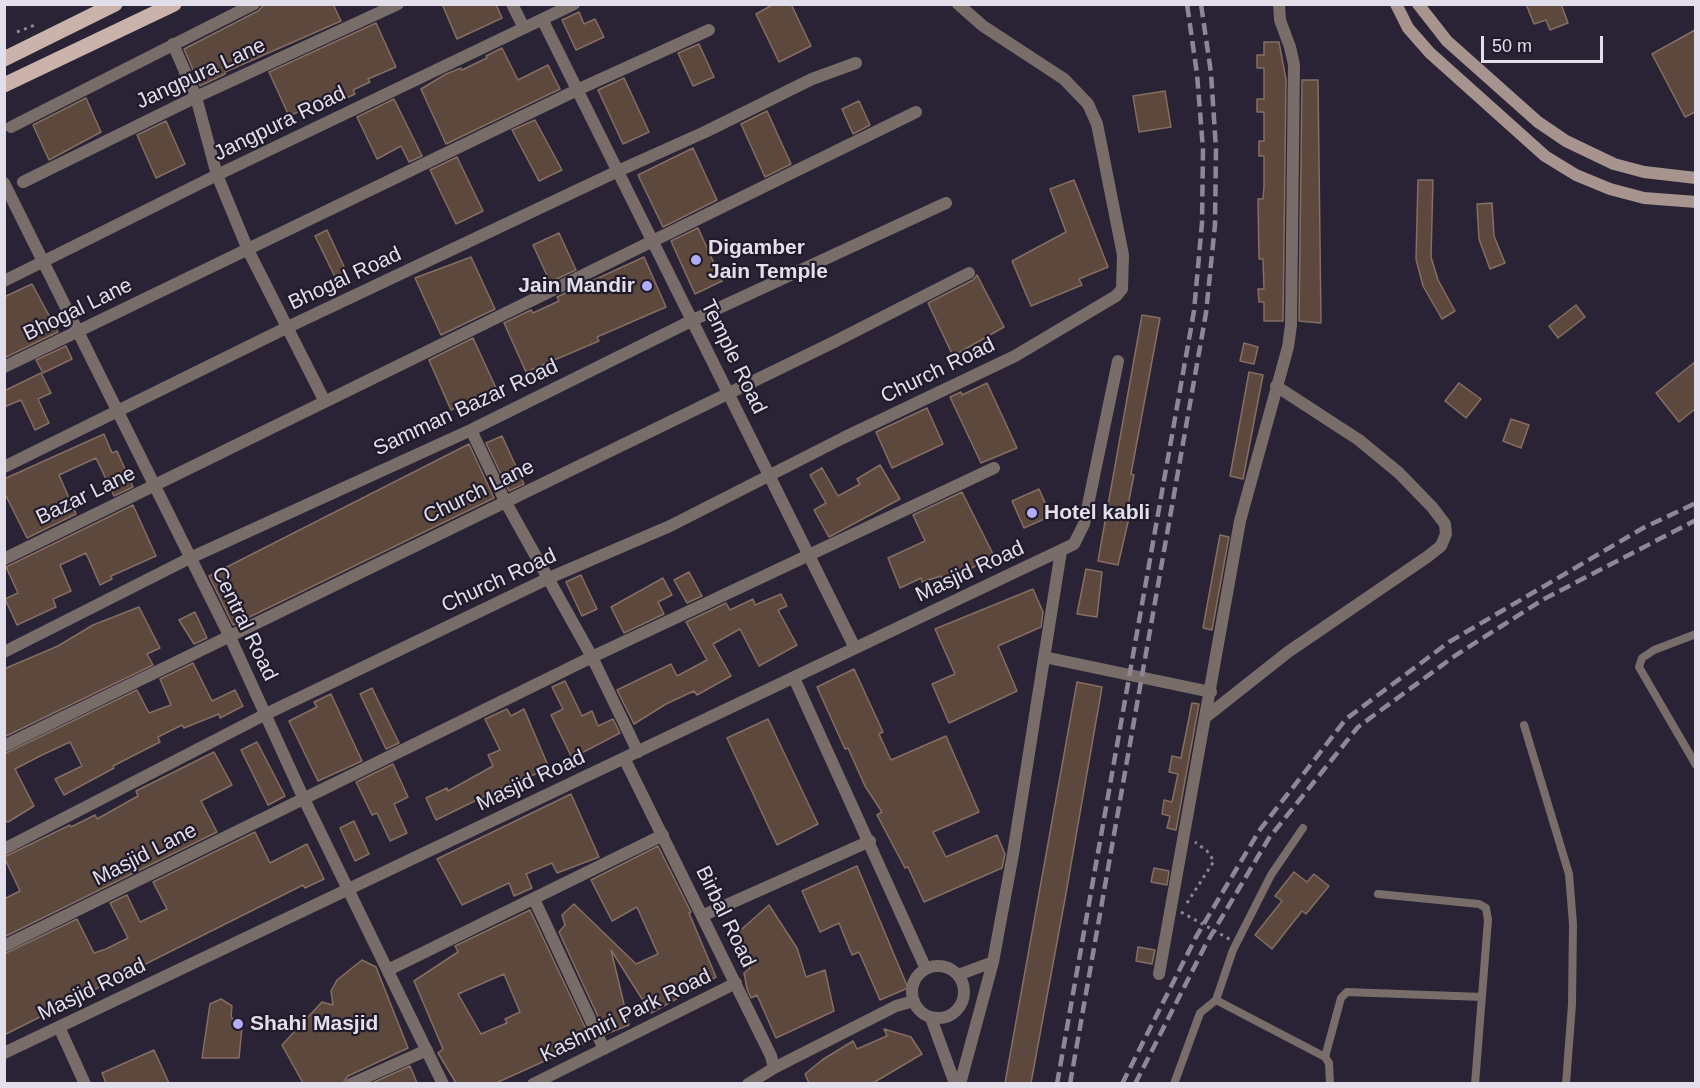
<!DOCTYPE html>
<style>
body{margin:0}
#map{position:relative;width:1700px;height:1088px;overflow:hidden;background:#2a2336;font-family:Helvetica,sans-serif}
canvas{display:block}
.frame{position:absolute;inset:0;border:6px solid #e2dfeb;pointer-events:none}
.scale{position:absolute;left:1481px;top:36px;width:122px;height:27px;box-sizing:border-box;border:3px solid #e2dfeb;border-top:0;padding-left:8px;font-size:18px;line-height:21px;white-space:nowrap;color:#e2dfeb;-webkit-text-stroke:4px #201a2b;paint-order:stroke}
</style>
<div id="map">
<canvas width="1700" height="1088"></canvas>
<div class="frame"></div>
<div class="scale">50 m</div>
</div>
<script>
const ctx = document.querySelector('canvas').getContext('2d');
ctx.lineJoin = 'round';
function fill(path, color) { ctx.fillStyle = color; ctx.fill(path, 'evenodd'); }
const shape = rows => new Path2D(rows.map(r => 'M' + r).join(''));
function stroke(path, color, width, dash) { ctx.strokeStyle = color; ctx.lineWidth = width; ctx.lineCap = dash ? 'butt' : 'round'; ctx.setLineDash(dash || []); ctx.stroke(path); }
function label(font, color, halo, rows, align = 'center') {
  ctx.font = font + ' Helvetica,sans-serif'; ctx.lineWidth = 4.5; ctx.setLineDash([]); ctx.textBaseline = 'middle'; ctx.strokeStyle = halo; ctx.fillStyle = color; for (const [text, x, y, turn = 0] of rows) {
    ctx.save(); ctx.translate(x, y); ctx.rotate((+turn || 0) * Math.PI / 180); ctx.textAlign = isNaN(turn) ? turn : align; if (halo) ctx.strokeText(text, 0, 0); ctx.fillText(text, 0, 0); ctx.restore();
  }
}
const building = shape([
 [265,4,333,4,341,21,225,72,225,74,200,86,184,49,258,11,265,4],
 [442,4,496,4,502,18,457,39,442,4],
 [774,4,791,4,811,46,779,62,756,14,774,4],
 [1526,4,1561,4,1568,23,1550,30,1546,20,1534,24,1526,4],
 [579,12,584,24,595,19,604,37,576,50,562,20,579,12],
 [376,23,396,67,368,79,370,82,353,90,355,94,325,108,322,101,289,116,269,72,376,23],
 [1695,30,1695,112,1685,117,1652,54,1695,30],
 [1264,42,1279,42,1286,80,1283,321,1264,321,1264,302,1259,302,1258,289,1264,289,1263,259,1259,259,1258,199,1263,199,1264,187,1264,156,1259,156,1259,141,1264,141,1264,112,1257,112,1257,99,1264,99,1264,68,1257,68,1257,55,1264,55,1264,42],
 [699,44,714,77,693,86,678,53,699,44],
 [502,48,518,80,548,65,560,89,446,144,421,89,446,74,461,68,462,70,487,58,486,56,502,48],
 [624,78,649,132,623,144,598,90,624,78],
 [1302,80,1318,80,1321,323,1299,321,1302,80],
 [1165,91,1171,127,1139,132,1133,96,1165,91],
 [86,98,101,132,49,160,33,125,86,98],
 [394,99,422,156,409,162,401,146,377,159,357,117,394,99],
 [859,101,870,125,853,134,842,109,859,101],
 [767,111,791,164,765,177,741,124,767,111],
 [535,120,562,170,539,181,512,130,535,120],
 [166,121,185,164,156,178,137,135,166,121],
 [693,148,717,200,663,227,638,175,693,148],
 [457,157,483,211,456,224,430,170,457,157],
 [1074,180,1108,267,1079,279,1082,285,1031,306,1012,261,1066,232,1050,189,1074,180],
 [1418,180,1433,180,1431,257,1438,280,1455,311,1442,319,1423,286,1416,259,1418,180],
 [1492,203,1494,236,1505,263,1490,269,1479,239,1477,204,1492,203],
 [698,228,722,281,695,294,671,241,698,228],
 [327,230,347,273,336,279,315,236,327,230],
 [559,233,576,270,550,282,533,245,559,233],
 [471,257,495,309,441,335,415,278,471,257],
 [644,257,666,307,597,337,599,341,526,372,504,323,531,310,533,313,559,301,557,297,644,257],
 [977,275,1004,327,953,356,928,303,973,280,977,275],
 [32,284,58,332,4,358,4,297,32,284],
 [1576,305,1585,317,1558,338,1549,326,1576,305],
 [1142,315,1160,318,1131,474,1134,475,1128,505,1132,505,1118,565,1098,561,1142,315],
 [473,338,496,388,451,410,429,360,473,338],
 [1244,343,1258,347,1254,364,1240,361,1244,343],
 [66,346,72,359,43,373,36,360,66,346],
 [1695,362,1695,409,1679,422,1656,393,1695,362],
 [1249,372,1263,375,1243,479,1230,476,1249,372],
 [41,373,51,393,38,399,49,423,35,430,21,400,4,407,4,391,41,373],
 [987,383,1017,448,981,463,950,397,961,392,962,395,987,383],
 [1459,383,1481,399,1466,418,1445,401,1459,383],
 [927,408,943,444,892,468,876,432,927,408],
 [1511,419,1529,425,1521,448,1503,441,1511,419],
 [104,434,112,453,117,451,133,487,114,496,96,458,59,475,76,514,27,538,4,492,4,479,104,434],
 [502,436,524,484,509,491,486,443,502,436],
 [469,444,494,498,233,625,209,576,469,444],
 [880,465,900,499,829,537,814,510,826,503,810,475,822,468,838,496,860,484,857,479,880,465],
 [1039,489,1051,516,1024,528,1012,501,1039,489],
 [962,492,994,556,944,583,941,576,922,582,921,578,900,588,888,558,925,541,913,515,962,492],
 [133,505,156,556,111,576,112,579,100,585,86,553,60,565,71,591,53,599,56,607,17,625,5,599,18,593,6,567,133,505],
 [1220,535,1229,537,1212,630,1203,628,1220,535],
 [1086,569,1102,572,1097,617,1077,614,1086,569],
 [689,572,702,596,687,603,674,580,689,572],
 [581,575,597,609,582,616,566,582,581,575],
 [663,578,672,595,658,602,664,614,624,633,611,607,663,578],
 [1033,589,1043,612,1041,627,998,646,1017,691,949,723,932,684,955,674,935,629,1033,589],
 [781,594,787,606,778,610,797,645,759,666,740,629,713,644,731,676,697,695,694,691,666,704,634,724,617,690,671,664,677,676,707,660,686,622,726,603,730,610,753,599,755,605,781,594],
 [139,607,160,648,147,654,153,665,4,737,4,669,58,646,93,625,139,607],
 [195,612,207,638,194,644,179,620,195,612],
 [193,663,212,701,235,690,243,706,220,718,219,714,184,728,182,725,158,737,160,742,113,766,114,768,64,795,55,779,82,766,70,742,42,755,15,769,34,806,8,822,4,820,4,754,137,690,149,713,171,705,160,679,193,663],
 [854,669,883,732,879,734,891,760,946,736,979,812,933,832,946,857,997,835,1005,854,1002,868,924,902,908,867,905,868,877,815,882,812,865,786,848,748,845,749,817,687,854,669],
 [565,681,582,716,592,711,598,726,613,719,620,733,572,758,551,715,563,709,552,687,565,681],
 [1077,682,1102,687,1065,899,1031,1083,1005,1083,1077,682],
 [372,688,399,743,386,749,360,694,372,688],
 [331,694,362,761,318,781,289,721,317,707,314,702,331,694],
 [1192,703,1199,704,1176,830,1167,828,1170,816,1162,814,1164,800,1172,802,1178,774,1169,772,1172,756,1181,758,1192,703],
 [507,709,511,716,524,709,549,768,531,776,530,774,436,820,426,798,447,788,448,791,493,766,488,755,500,750,485,719,507,709],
 [768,719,818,824,777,845,727,738,768,719],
 [257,742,285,796,268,805,241,750,257,742],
 [214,752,232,785,201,801,217,832,4,937,4,899,20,891,4,857,70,825,71,827,95,815,97,819,138,796,136,791,214,752],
 [393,764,408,797,394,804,407,833,390,841,377,813,372,815,356,782,393,764],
 [571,794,599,857,557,873,552,863,526,874,532,888,514,896,509,883,462,905,437,859,571,794],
 [354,821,369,854,355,861,340,828,354,821],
 [255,832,270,863,307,844,324,879,305,888,303,885,4,1035,4,954,77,919,94,953,106,949,128,938,110,903,127,895,140,922,167,909,153,882,255,832],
 [658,846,691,912,689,913,716,977,651,1013,611,950,629,1025,606,1034,559,932,565,925,562,915,574,904,636,964,658,954,637,907,612,921,591,880,658,846],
 [857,866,908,988,880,1000,859,952,852,955,839,923,820,932,802,891,857,866],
 [1154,868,1169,871,1167,885,1151,882,1154,868],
 [1294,872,1307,882,1314,874,1329,886,1306,914,1302,911,1272,949,1255,935,1282,901,1275,896,1294,872],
 [769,905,797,948,806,977,825,970,834,1011,776,1038,757,995,751,998,747,989,744,973,750,968,735,935,769,905],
 [530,910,591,1040,496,1083,456,1083,438,1053,443,1049,414,981,458,952,455,946,530,910],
 [504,974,520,1012,505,1019,507,1023,481,1034,458,994,504,974],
 [1138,947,1155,950,1152,964,1136,961,1138,947],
 [362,960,376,967,408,1048,348,1076,343,1083,303,1083,282,1045,322,1002,333,1005,331,991,337,980,362,960],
 [221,999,232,1006,231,1017,242,1027,239,1058,202,1058,210,1004,221,999],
 [884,1029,911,1037,922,1054,873,1083,809,1083,805,1074,822,1060,853,1041,857,1049,887,1036,884,1029],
 [154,1050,169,1083,106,1083,102,1073,154,1050],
 [410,1066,417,1083,372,1083,410,1066]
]);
const path = shape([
 [17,32,35,25],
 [1187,903,1214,861,1207,851,1195,842]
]);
const service = shape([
 [1696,634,1654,650,1642,658,1639,667,1696,765],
 [1524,725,1569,874,1573,924,1572,1004,1566,1084],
 [1378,894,1479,904,1486,908,1488,920,1475,1084],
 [1216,1000,1325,1057,1329,1063,1330,1084],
 [1325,1057,1341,998,1347,992,1482,997],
 [1174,1084,1200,1013,1216,1000,1233,950,1271,875,1303,828]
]);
const minor = shape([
 [512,4,524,28],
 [542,19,855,648],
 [173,44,196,97,217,175,248,250,324,400],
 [11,127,254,4],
 [23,182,196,97,398,4],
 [4,183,230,637,303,797,443,1084],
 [4,281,217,175,574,4],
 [4,367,577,90,709,30],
 [471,430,505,501,592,657,638,752],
 [4,467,288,327,618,171,705,132,812,79,856,63],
 [4,559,916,112],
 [4,652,190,558,471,430,693,320,946,203],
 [1044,657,1211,692],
 [794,678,926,969],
 [1207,716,1288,652,1427,557,1441,546,1446,534,1445,524,1432,507,1399,473,1359,440,1276,386],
 [4,746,834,342,969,273],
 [624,758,771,1056,774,1068,748,1084],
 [4,849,266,714,549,578,670,526,843,438,1015,356,1116,296,1122,289,1123,255,1097,124,1088,104,1064,79,983,26,958,4],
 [534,899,604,1049],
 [704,915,870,841],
 [4,946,592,657,994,468],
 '912 992a26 26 0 1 1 52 0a26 26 0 1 1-52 0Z',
 [388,970,663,835],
 [1159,974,1240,521,1288,347,1291,325,1294,65,1290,47,1280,20,1279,4],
 [958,975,993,962],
 [931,1018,955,1084],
 [59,1027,85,1084],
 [4,1053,1074,544,1084,524,1118,361],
 [774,1068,896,1006,914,1001],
 [351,1084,427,1050],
 [533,1084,736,983],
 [960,1084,993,962,1013,854,1061,551]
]);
const secondary = shape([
 [1396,4,1408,28,1430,53,1545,156,1576,175,1610,189,1644,198,1696,202],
 [1418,4,1447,41,1538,122,1566,141,1614,164,1644,172,1696,178]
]);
const primary = shape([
 [4,59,115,4],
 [4,85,174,4]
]);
const rail = shape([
 [1057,1084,1194,311,1202,223,1203,149,1197,74,1187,4],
 [1070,1084,1206,313,1215,225,1216,149,1211,73,1201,4],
 [1122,1084,1196,937,1259,831,1346,719,1449,642,1643,528,1696,503],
 [1135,1084,1206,944,1269,838,1358,727,1456,655,1544,599,1696,520]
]);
const pathBridge = shape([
 [1181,912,1231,940]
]);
const markers = [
 [696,260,6,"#b1adfa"],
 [647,286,6,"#b1adfa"],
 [1032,513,6,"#b1adfa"],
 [238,1024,6,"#b1adfa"]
];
const streetNames = [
 ["Jangpura Lane",201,74,-25],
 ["Jangpura Road",280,124,-26],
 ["Bhogal Road",345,279,-25],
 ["Bhogal Lane",78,310,-26],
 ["Temple Road",733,357,64],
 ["Church Road",938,371,-26],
 ["Samman Bazar Road",466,408,-25],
 ["Church Lane",479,492,-26],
 ["Bazar Lane",86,496,-26],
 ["Masjid Road",970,572,-25],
 ["Church Road",499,581,-25],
 ["Central Road",244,624,64],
 ["Masjid Road",531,781,-25],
 ["Masjid Lane",145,855,-27],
 ["Birbal Road",725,917,64],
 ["Masjid Road",92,990,-26],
 ["Kashmiri Park Road",626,1016,-26]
];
const poiNames = [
 ["Digamber",708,248],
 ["Jain Temple",708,272],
 ["Jain Mandir",635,286,"right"],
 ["Hotel kabli",1044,513],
 ["Shahi Masjid",250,1024]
];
fill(building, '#5d483d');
stroke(building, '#856e62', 1.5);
stroke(path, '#8b8796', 3, [3, 4.5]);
stroke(service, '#786d69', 8);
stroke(minor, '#786d69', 12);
stroke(secondary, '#a7948f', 12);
stroke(primary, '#cbb3ac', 15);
stroke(rail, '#8d8897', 4.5, [12, 6]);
stroke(pathBridge, '#8b8796', 3, [3, 4.5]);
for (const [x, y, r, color] of markers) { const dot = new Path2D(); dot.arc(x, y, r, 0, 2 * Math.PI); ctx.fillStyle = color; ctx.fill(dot); stroke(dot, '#201a2b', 2); }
label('21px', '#e2dfeb', '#201a2b', streetNames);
label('bold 21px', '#e2dfeb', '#201a2b', poiNames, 'left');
</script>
